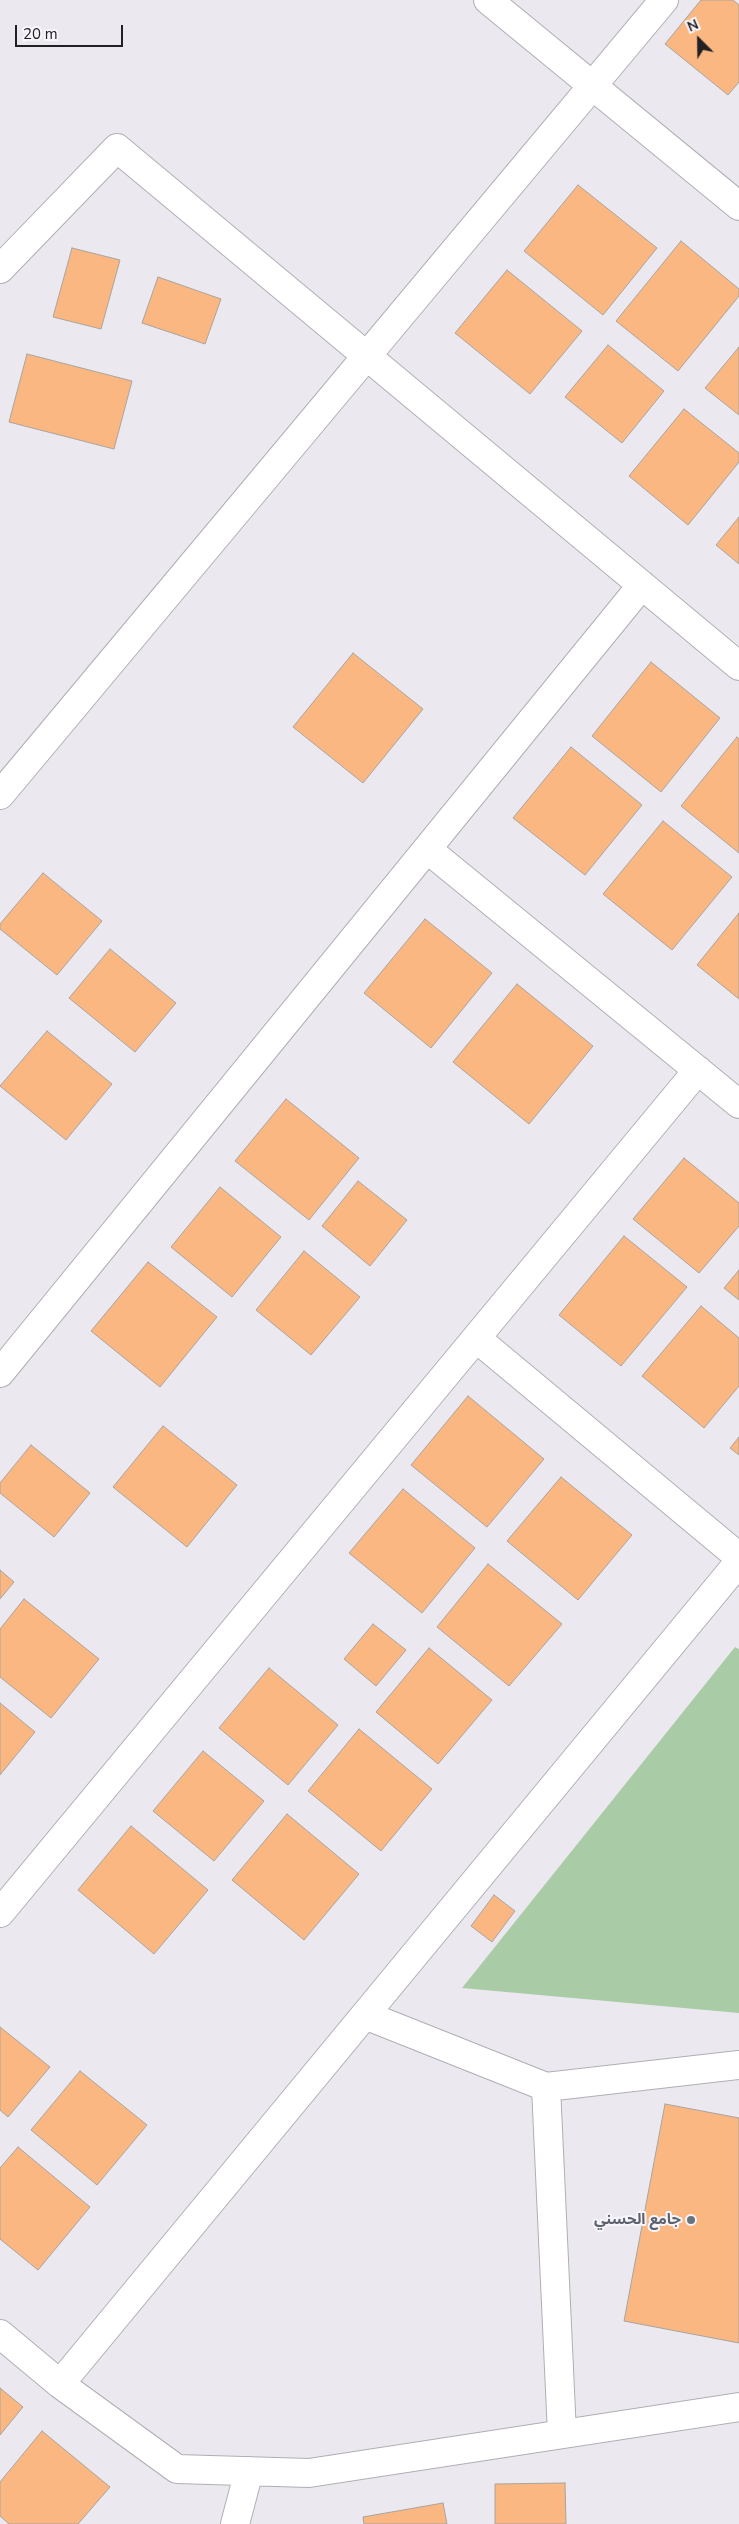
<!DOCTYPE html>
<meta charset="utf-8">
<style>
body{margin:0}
#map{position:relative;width:739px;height:2524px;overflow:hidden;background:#ebe9ef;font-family:"Nunito Sans",sans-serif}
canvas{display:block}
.north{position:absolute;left:674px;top:15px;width:50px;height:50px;-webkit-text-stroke:4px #f8f6fc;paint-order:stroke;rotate:337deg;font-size:14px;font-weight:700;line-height:20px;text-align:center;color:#212022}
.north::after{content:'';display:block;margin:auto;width:18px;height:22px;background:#212022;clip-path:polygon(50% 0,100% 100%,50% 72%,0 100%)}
.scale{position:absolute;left:15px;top:25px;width:108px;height:22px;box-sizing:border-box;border:2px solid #212022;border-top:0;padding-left:6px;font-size:15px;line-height:18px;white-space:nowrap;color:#212022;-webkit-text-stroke:4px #f8f6fc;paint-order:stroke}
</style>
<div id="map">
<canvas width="739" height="2524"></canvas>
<div class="north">N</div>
<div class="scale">20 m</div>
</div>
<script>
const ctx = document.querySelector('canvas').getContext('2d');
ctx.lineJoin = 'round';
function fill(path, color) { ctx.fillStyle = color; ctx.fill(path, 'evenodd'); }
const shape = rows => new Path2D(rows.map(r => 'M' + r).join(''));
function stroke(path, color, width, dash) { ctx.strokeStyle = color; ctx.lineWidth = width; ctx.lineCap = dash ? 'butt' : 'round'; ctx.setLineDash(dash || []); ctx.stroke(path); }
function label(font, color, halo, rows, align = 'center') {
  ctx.font = font + ' "Nunito Sans","Noto Sans Arabic",sans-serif'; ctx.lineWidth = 4; ctx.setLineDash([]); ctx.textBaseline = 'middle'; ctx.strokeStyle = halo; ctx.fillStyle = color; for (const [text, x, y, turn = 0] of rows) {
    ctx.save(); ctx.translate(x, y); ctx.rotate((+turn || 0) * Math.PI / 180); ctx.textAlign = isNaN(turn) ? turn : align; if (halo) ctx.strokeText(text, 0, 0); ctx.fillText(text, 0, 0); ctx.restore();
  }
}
const green = shape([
 [735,1647,739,1649,739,2013,462,1988]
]);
const building = shape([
 [701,0,733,0,739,5,739,82,728,95,665,44,701,0],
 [578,185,657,248,603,315,524,251,578,185],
 [681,241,739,289,739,296,678,371,616,321,681,241],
 [72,248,120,260,101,329,53,317,72,248],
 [507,270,582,331,530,394,455,333,507,270],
 [158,277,221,299,205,344,142,323,158,277],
 [608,345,664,391,622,443,565,397,608,345],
 [739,347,739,415,705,388,739,347],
 [27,354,132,381,114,449,9,422,27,354],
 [684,409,739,453,739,462,688,525,629,476,684,409],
 [739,517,739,564,716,545,739,517],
 [353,653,423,709,363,783,293,727,353,653],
 [651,662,720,718,661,792,592,736,651,662],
 [737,737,739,739,739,853,681,806,737,737],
 [571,747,642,805,585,875,513,818,571,747],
 [663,821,732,877,672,950,603,894,663,821],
 [43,873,102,921,57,975,0,929,0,924,43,873],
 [739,913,739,999,697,965,739,913],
 [425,919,492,973,431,1048,364,993,425,919],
 [110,949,176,1003,135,1052,69,998,110,949],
 [517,984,593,1046,529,1124,453,1062,517,984],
 [47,1031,112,1084,66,1140,0,1086,47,1031],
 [286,1099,359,1158,309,1220,235,1161,286,1099],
 [684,1158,739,1203,739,1226,699,1273,633,1219,684,1158],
 [358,1181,407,1220,370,1266,322,1226,358,1181],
 [220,1187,281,1237,232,1297,171,1247,220,1187],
 [624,1236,687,1287,621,1366,559,1315,624,1236],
 [304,1251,360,1297,311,1355,256,1310,304,1251],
 [148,1262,217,1317,160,1387,91,1331,148,1262],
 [739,1270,739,1300,724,1288,739,1270],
 [701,1306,739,1338,739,1386,704,1428,642,1376,701,1306],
 [468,1396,544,1459,487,1527,411,1465,468,1396],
 [163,1426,237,1485,187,1547,113,1487,163,1426],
 [739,1437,739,1455,730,1448,739,1437],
 [31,1445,90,1493,54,1537,0,1493,0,1483,31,1445],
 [561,1477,632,1535,578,1600,507,1541,561,1477],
 [403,1489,475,1548,422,1613,349,1553,403,1489],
 [488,1564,562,1624,509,1686,437,1627,488,1564],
 [0,1570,14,1582,0,1599,0,1570],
 [24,1599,99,1659,51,1718,0,1677,0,1629,24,1599],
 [373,1624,406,1650,376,1686,344,1659,373,1624],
 [429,1648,492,1700,438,1764,376,1712,429,1648],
 [269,1668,338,1725,288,1785,219,1728,269,1668],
 [0,1703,35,1732,0,1775,0,1703],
 [359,1729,432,1789,381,1851,308,1791,359,1729],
 [203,1751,264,1801,214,1861,153,1811,203,1751],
 [287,1814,359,1874,304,1940,232,1880,287,1814],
 [131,1826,208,1890,154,1954,78,1890,131,1826],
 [494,1895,515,1911,492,1942,471,1926,494,1895],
 [0,2027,50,2067,8,2117,0,2110,0,2027],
 [80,2071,147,2125,97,2185,31,2130,80,2071],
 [665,2104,739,2118,739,2343,624,2321,665,2104],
 [18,2147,90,2207,38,2270,0,2239,0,2168,18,2147],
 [0,2388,23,2407,0,2435,0,2388],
 [42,2431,110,2487,78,2524,9,2524,0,2516,0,2482,42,2431],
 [565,2483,566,2524,495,2524,495,2484,565,2483],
 [443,2503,447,2524,364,2524,363,2517,443,2503]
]);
const street = shape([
 [488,0,739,206],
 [0,269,117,148,739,666],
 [0,795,664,0],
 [427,849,739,1104],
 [476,1338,739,1557],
 [0,1373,642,585],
 [0,1913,698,1070],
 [365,2015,546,2087,739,2065],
 [546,2087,562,2434],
 [0,2334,60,2384,177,2469,309,2473,739,2407],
 [60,2384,739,1562],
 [235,2524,249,2471]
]);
const markers = [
 [691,2220,5,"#6b7280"]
];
const worshipNames = [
 ["جامع الحسني",681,2220]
];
fill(green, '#a9cca6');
fill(building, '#fab781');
stroke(building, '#a9a39f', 1);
stroke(street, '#b0aeb4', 30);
stroke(street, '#fff', 28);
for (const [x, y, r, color] of markers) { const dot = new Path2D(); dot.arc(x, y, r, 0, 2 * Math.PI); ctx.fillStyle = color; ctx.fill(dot); stroke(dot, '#f8f6fc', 2); }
label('bold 15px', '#5b616d', '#f8f6fc', worshipNames, 'right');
</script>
